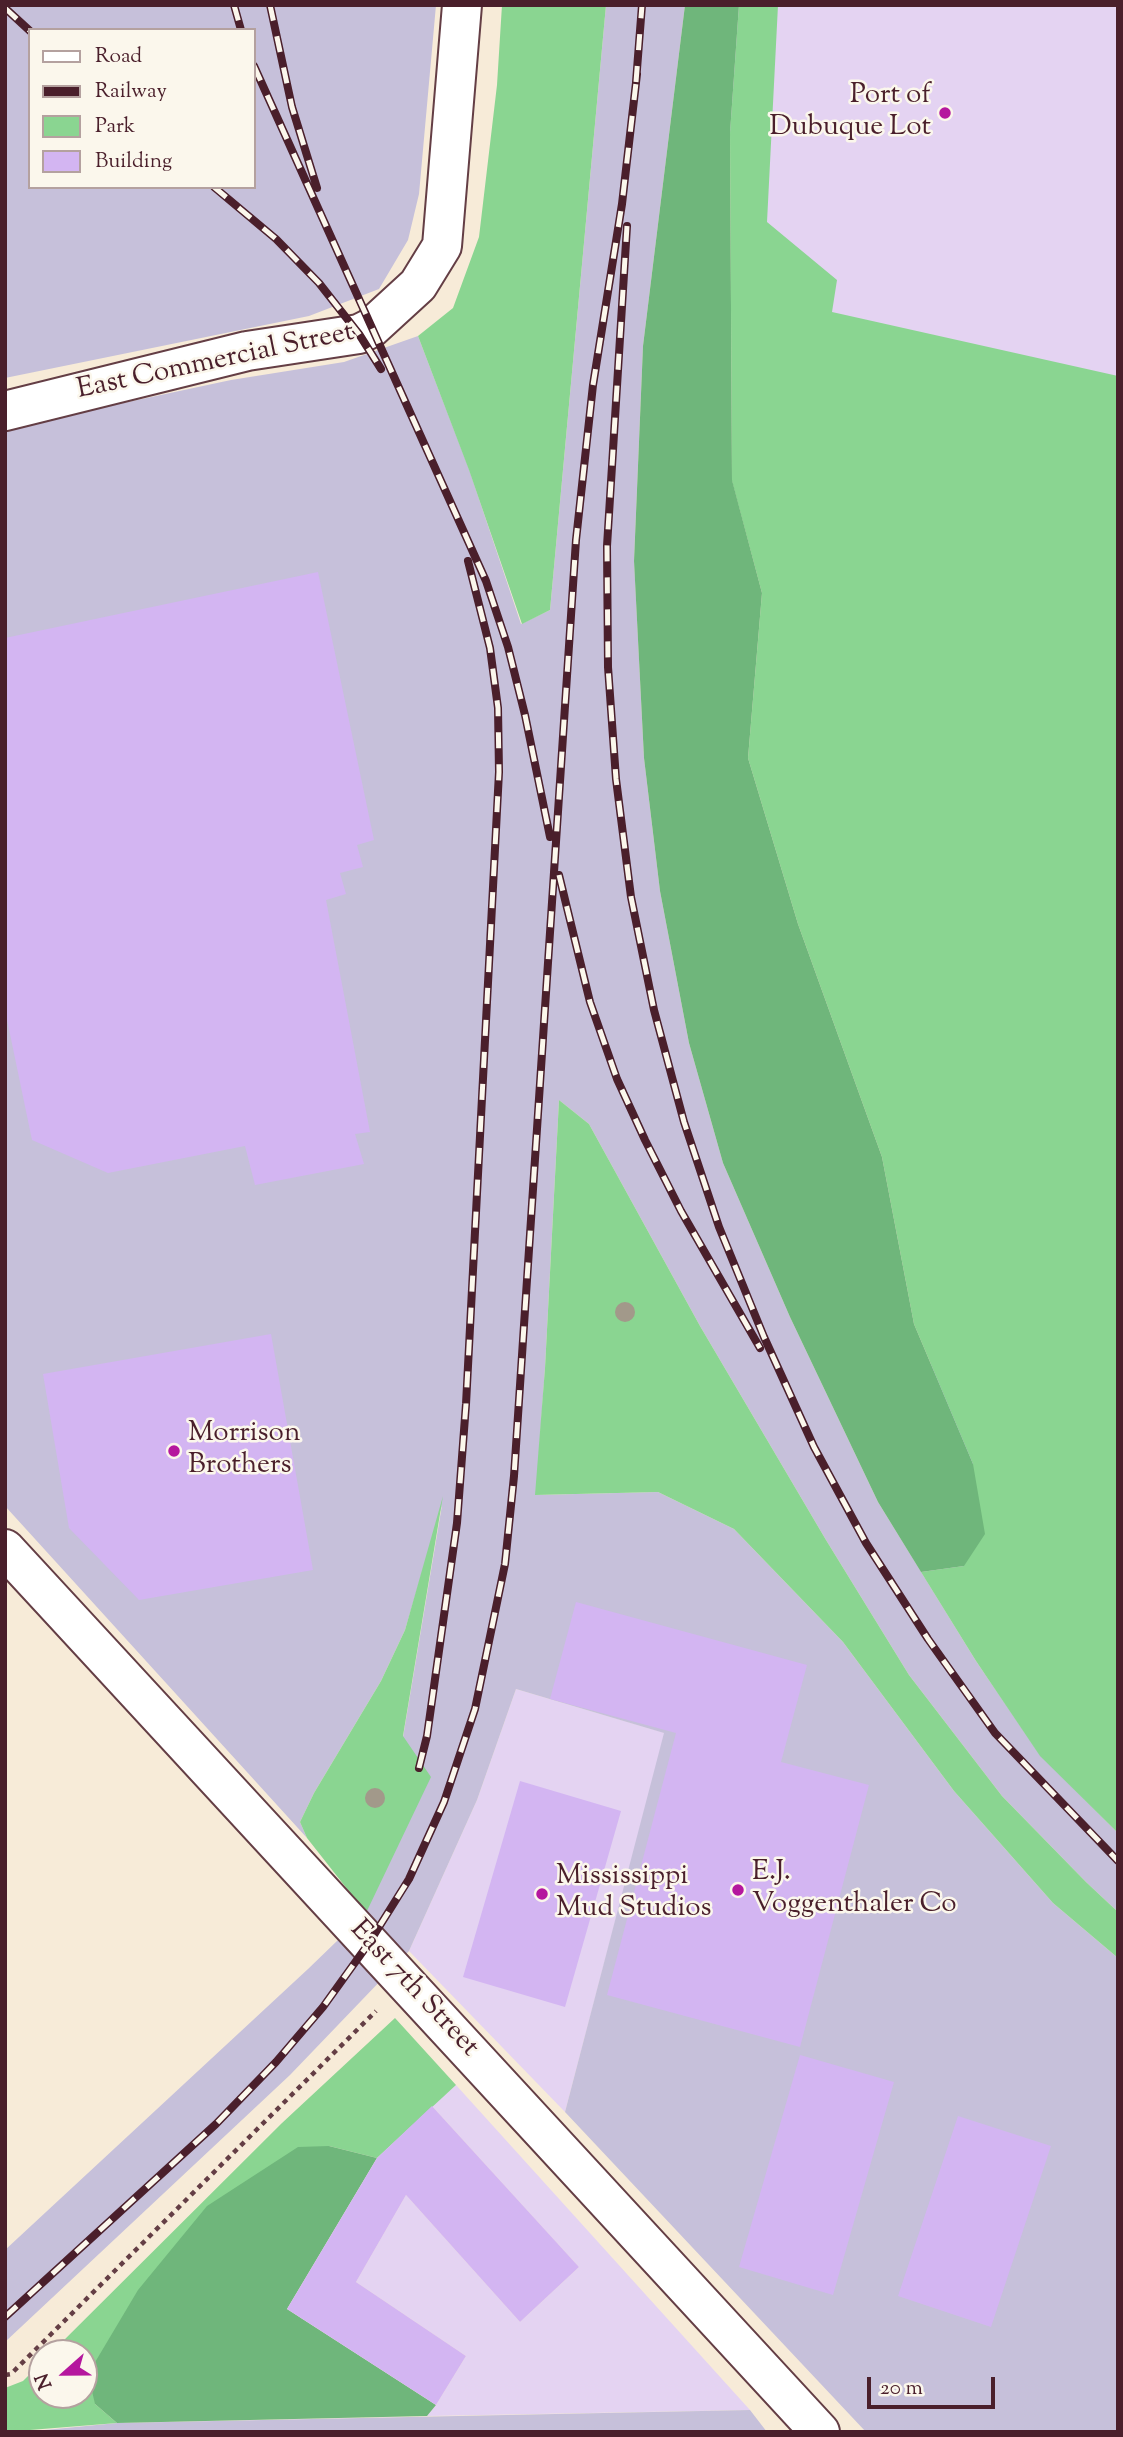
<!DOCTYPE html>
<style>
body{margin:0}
#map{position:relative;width:1123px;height:2437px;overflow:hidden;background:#f7ebd8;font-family:"Sorts Mill Goudy",serif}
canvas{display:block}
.frame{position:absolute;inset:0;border:7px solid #4a1f2b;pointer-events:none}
.legend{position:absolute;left:28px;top:28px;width:228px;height:161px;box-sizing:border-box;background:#fbf7ec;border:2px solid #b4a19f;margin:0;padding:9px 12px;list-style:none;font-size:21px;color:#4a1f2b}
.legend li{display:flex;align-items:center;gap:14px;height:35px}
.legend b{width:35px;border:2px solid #b4a19f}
.north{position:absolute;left:28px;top:2339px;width:70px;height:70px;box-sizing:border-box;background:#fbf7ec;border:2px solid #b4a19f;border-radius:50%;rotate:249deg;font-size:19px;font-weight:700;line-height:28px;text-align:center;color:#4a1f2b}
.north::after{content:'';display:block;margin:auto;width:24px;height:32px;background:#b5179e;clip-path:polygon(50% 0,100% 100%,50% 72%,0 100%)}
.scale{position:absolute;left:867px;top:2377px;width:128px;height:32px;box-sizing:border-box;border:4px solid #4a1f2b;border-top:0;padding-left:9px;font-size:21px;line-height:24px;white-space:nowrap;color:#4a1f2b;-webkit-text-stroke:5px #fbf7ec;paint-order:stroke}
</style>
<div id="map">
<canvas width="1123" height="2437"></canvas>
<div class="frame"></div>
<ul class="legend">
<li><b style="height:9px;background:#fff"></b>Road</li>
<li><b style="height:9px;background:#4a1f2b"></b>Railway</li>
<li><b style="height:19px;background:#8ad591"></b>Park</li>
<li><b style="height:19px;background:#d3b5f2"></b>Building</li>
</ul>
<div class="north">N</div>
<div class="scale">20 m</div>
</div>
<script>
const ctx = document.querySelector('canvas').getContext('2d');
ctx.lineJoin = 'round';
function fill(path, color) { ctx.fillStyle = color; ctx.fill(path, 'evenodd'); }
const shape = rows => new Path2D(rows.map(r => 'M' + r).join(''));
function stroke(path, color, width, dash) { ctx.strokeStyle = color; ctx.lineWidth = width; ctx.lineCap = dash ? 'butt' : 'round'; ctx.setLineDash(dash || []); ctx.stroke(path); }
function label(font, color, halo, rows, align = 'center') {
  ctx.font = font + ' "Sorts Mill Goudy",serif'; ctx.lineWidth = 5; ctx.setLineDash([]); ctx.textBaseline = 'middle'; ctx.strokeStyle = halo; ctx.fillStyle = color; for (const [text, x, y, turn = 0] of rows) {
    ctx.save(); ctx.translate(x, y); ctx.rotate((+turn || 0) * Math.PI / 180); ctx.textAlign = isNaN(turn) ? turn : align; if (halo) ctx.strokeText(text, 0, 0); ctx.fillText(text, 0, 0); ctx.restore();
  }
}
const built = shape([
 [739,5,1118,5,1118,1833,921,1572,964,1566,730,133],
 [516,1689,665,1733,565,2112,409,1951,477,1800],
 [456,2085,750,2410,427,2416,436,2405,466,2356,356,2282,406,2195,520,2322,579,2267,432,2106]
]);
const industrial = shape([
 [5,5,436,5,419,194,408,240,379,289,309,316,5,378],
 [30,30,254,30,254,187,30,187],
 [606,5,685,5,643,346,634,560,644,758,660,891,689,1043,723,1163,790,1317,878,1502,976,1661,1040,1755,1118,1833,1118,1912,1086,1882,1002,1796,909,1675,826,1540,700,1326,589,1124,559,1100,545,1368,536,1495,658,1492,734,1529,843,1642,954,1791,1053,1903,1118,1958,1118,2432,866,2432,565,2112,664,1733,516,1689,477,1800,409,1951,290,2075,5,2342,5,2250,308,1969,366,1913,403,1737,442,1505,405,1630,381,1681,314,1793,300,1822,307,1838,5,1506,5,430,34,422,231,380,344,362,418,336,469,469,521,624,550,610],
 [750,2410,767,2432,24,2432,117,2423]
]);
const green = shape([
 [502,5,606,5,550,610,522,624,469,470,418,336,453,308,479,237,497,85],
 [739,5,778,5,767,222,837,280,832,312,1118,376,1118,1833,1040,1756,976,1661,921,1572,964,1566,973,1464,914,1324,882,1157,798,924,748,758,762,593,732,481,730,133],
 [559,1100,589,1124,700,1326,826,1540,909,1675,1002,1796,1086,1882,1118,1912,1118,1958,1053,1903,954,1791,843,1642,734,1529,658,1492,535,1495,545,1368],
 [443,1496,403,1736,431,1777,366,1913,307,1838,300,1822,314,1793,381,1681,405,1630],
 [395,2018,456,2085,377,2158,329,2146,95,2404,117,2423,5,2432,5,2388,23,2381,42,2362,42,2395,84,2395,84,2353,51,2353,282,2123]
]);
const forest = shape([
 [685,5,739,5,730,133,732,480,762,593,748,758,798,924,882,1157,914,1324,973,1464,985,1534,964,1566,921,1572,878,1502,790,1317,723,1163,689,1043,660,891,644,758,634,561,643,346],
 [329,2146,377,2158,287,2309,436,2405,427,2416,117,2423,95,2404,88,2374,138,2290,207,2206,298,2147]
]);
const building = shape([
 [318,572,374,840,357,845,363,867,340,873,346,894,326,900,370,1132,355,1134,364,1164,255,1185,245,1146,108,1173,32,1140,5,1010,5,638],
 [271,1334,313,1570,139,1600,69,1528,43,1374],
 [576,1602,807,1665,781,1762,869,1785,800,2047,607,1995,676,1733,550,1699],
 [520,1781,621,1811,565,2007,463,1977],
 [800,2055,894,2082,833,2295,739,2267],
 [432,2106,579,2267,520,2322,406,2195,356,2282,466,2356,436,2405,287,2309,377,2158],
 [958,2116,1051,2146,991,2327,898,2296]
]);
const path = shape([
 [5,2375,11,2374,376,2011]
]);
const minor = shape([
 [5,411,247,351,359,334,371,328,418,285,442,246,462,5],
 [5,1549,820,2432]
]);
const rail = shape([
 [234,5,241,30],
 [270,5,292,107,317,188],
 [5,8,30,31],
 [254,66,486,581,508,647,525,715,550,837],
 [636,82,642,5],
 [214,187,276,239,319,283,359,334,381,369],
 [627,226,607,546,608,667,616,779,631,897,654,1010,684,1122,719,1227,764,1337,814,1447,866,1543,928,1639,995,1733,1118,1861],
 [559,875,590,1002,617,1079,645,1140,681,1211,760,1348],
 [419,1768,427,1736,457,1523,466,1404,499,772,498,708,490,648,468,561],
 [5,2317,216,2124,276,2062,323,2007,369,1943,409,1879,444,1802,475,1709,505,1564,514,1476,576,540,593,385,622,204,637,74]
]);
const trees = [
 [625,1312],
 [375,1798]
];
const markers = [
 [945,113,7,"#b5179e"],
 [174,1451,7,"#b5179e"],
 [738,1890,7,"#b5179e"],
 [542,1894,7,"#b5179e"]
];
const poiNames = [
 ["Port of",931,97,"right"],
 ["Dubuque Lot",931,129,"right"],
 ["Morrison",188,1435],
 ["Brothers",188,1467],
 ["E.J.",752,1874],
 ["Voggenthaler Co",752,1906],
 ["Mississippi",556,1878],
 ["Mud Studios",556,1910]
];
const streetNames = [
 ["East Commercial Street",216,363,-12],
 ["East 7th Street",413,1990,47]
];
fill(built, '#e4d3f2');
fill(industrial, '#c6c0da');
fill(green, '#8ad591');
fill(forest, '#6fb67b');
fill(building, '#d3b5f2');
stroke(minor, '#643e45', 42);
stroke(path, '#643e45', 4.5, [5, 5]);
stroke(minor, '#fff', 38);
stroke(rail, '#4a1f2b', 8);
stroke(rail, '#fbf7ec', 5, [16]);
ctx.fillStyle = '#a2998a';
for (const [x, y] of trees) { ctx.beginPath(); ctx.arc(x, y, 10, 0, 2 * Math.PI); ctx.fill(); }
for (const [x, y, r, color] of markers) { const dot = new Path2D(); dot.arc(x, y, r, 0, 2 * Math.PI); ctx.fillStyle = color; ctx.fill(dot); stroke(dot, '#fbf7ec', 2.5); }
label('28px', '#4a1f2b', '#fbf7ec', poiNames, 'left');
label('28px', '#4a1f2b', '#fbf7ec', streetNames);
</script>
